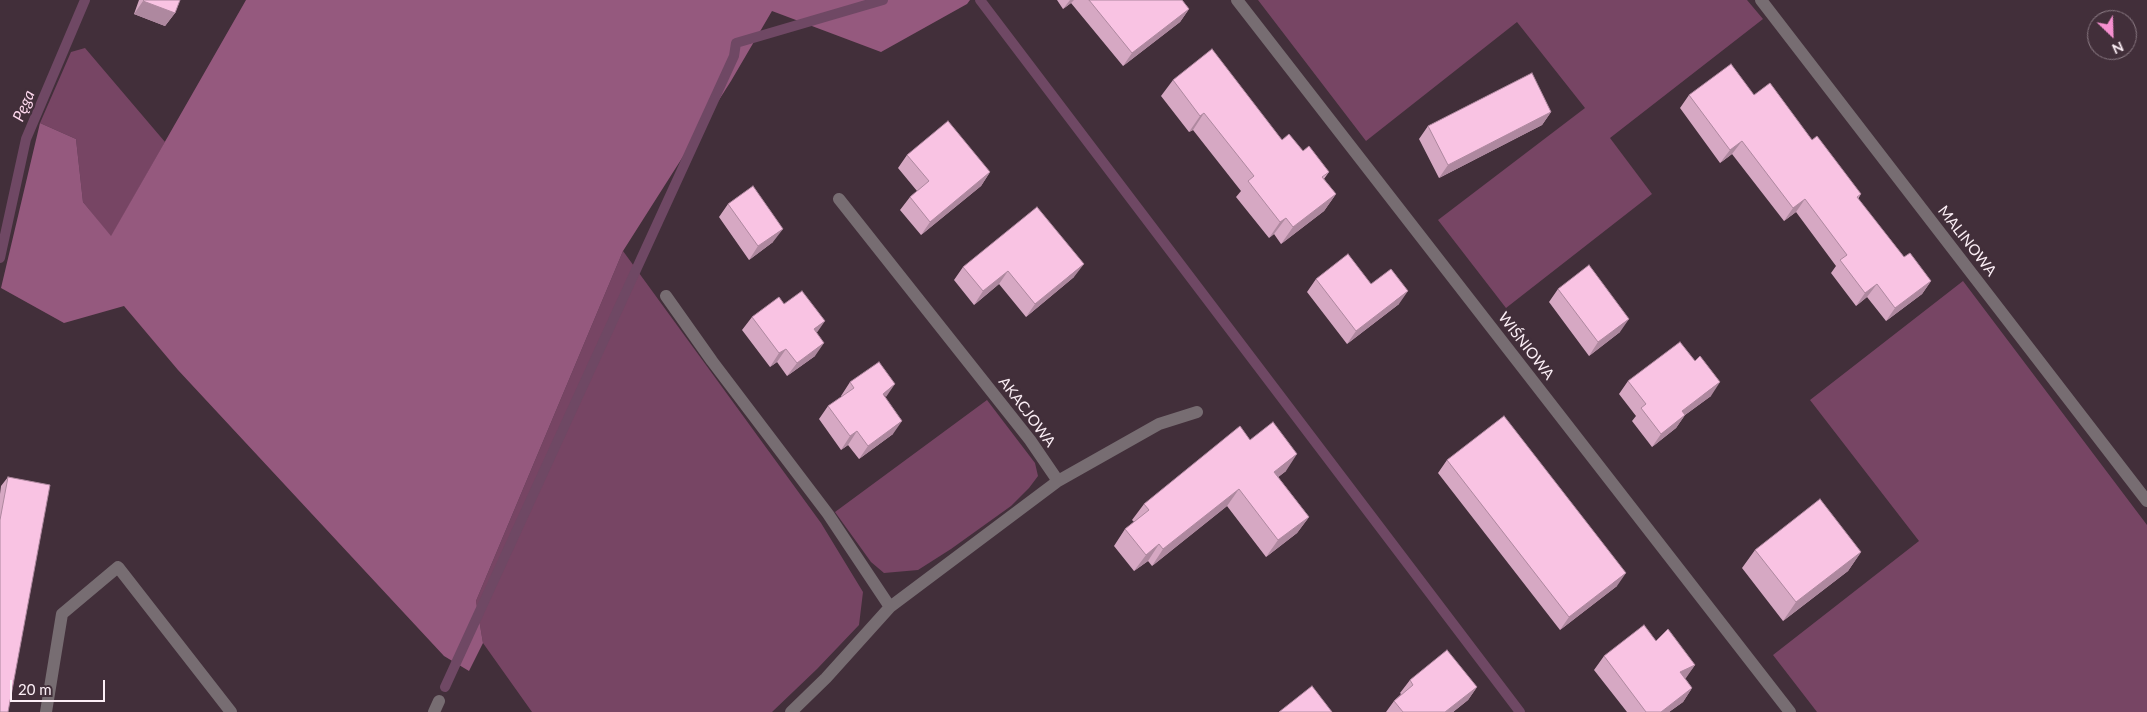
<!DOCTYPE html>
<meta charset="utf-8">
<style>
body{margin:0}
#map{position:relative;width:2147px;height:712px;overflow:hidden;background:#422f3a;font-family:Lato,sans-serif}
canvas{display:block}
.north{position:absolute;left:2087px;top:10px;width:50px;height:50px;box-sizing:border-box;background:#422f3a;border:1px solid #8c7c85;border-radius:50%;rotate:156deg;font-size:14px;font-weight:700;line-height:20px;text-align:center;color:#fceff6}
.north::after{content:'';display:block;margin:auto;width:18px;height:22px;background:#f690d0;clip-path:polygon(50% 0,100% 100%,50% 72%,0 100%)}
.scale{position:absolute;left:10px;top:680px;width:95px;height:22px;box-sizing:border-box;border:2px solid #fceff6;border-top:0;padding-left:6px;font-size:15px;line-height:18px;white-space:nowrap;color:#fceff6;-webkit-text-stroke:4px #422f3a;paint-order:stroke}
</style>
<div id="map">
<canvas width="2147" height="712"></canvas>
<div class="north">N</div>
<div class="scale">20 m</div>
</div>
<script>
const ctx = document.querySelector('canvas').getContext('2d');
ctx.lineJoin = 'round';
function fill(path, color) { ctx.fillStyle = color; ctx.fill(path, 'evenodd'); }
const shape = rows => new Path2D(rows.map(r => 'M' + r).join(''));
function stroke(path, color, width, dash) { ctx.strokeStyle = color; ctx.lineWidth = width; ctx.lineCap = dash ? 'butt' : 'round'; ctx.setLineDash(dash || []); ctx.stroke(path); }
function label(font, color, halo, rows, align = 'center') {
  ctx.font = font + ' Lato,sans-serif'; ctx.lineWidth = 5; ctx.setLineDash([]); ctx.textBaseline = 'middle'; ctx.strokeStyle = halo; ctx.fillStyle = color; for (const [text, x, y, turn = 0] of rows) {
    ctx.save(); ctx.translate(x, y); ctx.rotate((+turn || 0) * Math.PI / 180); ctx.textAlign = isNaN(turn) ? turn : align; if (halo) ctx.strokeText(text, 0, 0); ctx.fillText(text, 0, 0); ctx.restore();
  }
}
const green = shape([
 [1258,0,1747,0,1763,19,1610,138,1652,194,1506,308,1438,220,1585,108,1517,22,1366,141],
 [85,48,165,142,111,237,83,202,76,139,40,123,71,52],
 [623,251,821,523,863,592,859,625,817,669,772,712,532,712,483,643,476,601],
 [1963,281,2147,525,2147,712,1817,712,1773,655,1919,541,1810,400],
 [987,400,1035,463,1038,476,1029,488,1011,506,951,549,918,570,884,573,871,562,835,512]
]);
const forest = shape([
 [246,0,970,0,967,4,881,52,772,11,731,81,623,251,476,601,483,643,469,671,444,656,178,370,124,306,64,323,1,288,40,123,76,139,83,202,111,236]
]);
const stream = shape([
 [980,0,1520,712],
 [0,258,26,139,85,0],
 [445,687,734,56,736,43,883,0]
]);
const service = shape([
 [46,712,62,614,118,567,231,712]
]);
const minor = shape([
 [1237,0,1790,712],
 [1761,0,2147,501],
 [839,199,1030,440,1058,481,890,607],
 [666,296,712,361,828,514,890,607,826,678,791,712],
 [1058,481,1159,424,1197,412],
 [434,712,439,701]
]);
const wall = shape([
 [139,0,180,0,175,13,165,26,134,14],
 [1057,0,1182,0,1189,9,1180,22,1123,66,1071,3,1063,9],
 [1173,80,1303,151,1329,172,1324,179,1336,194,1324,211,1281,244,1274,234,1269,238,1236,197,1241,191,1193,130,1189,132,1161,96],
 [1689,95,1754,95,1812,140,1861,194,1858,199,1904,257,1931,281,1922,294,1886,321,1867,297,1856,306,1831,273,1836,266,1796,212,1784,221,1732,154,1720,163,1680,108],
 [1551,112,1542,125,1439,178,1419,139,1428,126],
 [907,155,990,172,981,186,921,235,900,210,910,197,917,191,898,168],
 [728,204,773,242,749,260,719,217],
 [963,267,1074,277,1026,317,999,284,974,305,954,280],
 [1316,279,1371,284,1399,304,1347,344,1307,292],
 [1558,289,1620,332,1589,356,1549,302],
 [784,304,817,333,815,356,787,376,777,362,770,367,742,330,752,317],
 [1628,381,1711,396,1685,415,1676,428,1652,447,1632,421,1636,416,1619,394],
 [850,382,885,397,893,434,859,459,848,445,841,450,819,419,828,406,842,397,841,396],
 [1250,440,1286,471,1278,477,1309,517,1297,533,1266,557,1227,506,1152,566,1148,561,1134,571,1114,546,1125,529,1134,522,1132,520,1144,504],
 [1447,460,1617,586,1560,630,1438,473],
 [8,477,0,712,0,494,1,486],
 [1755,550,1861,552,1848,571,1783,621,1742,568],
 [1656,641,1695,665,1685,678,1692,688,1683,702,1669,712,1627,712,1594,670,1604,656],
 [1410,680,1477,687,1468,700,1453,712,1386,712,1394,701,1401,694,1400,693]
]);
const shadedWall = shape([
 [1070,0,1074,0,1071,3,1063,9],
 [143,1,175,13,165,26,134,14],
 [1189,9,1180,22,1123,66,1132,53],
 [1551,112,1542,125,1439,178,1448,165],
 [1204,113,1193,130,1189,132,1200,116],
 [1742,141,1732,154,1720,163,1730,150],
 [990,172,981,186,921,235,930,222],
 [1336,194,1324,211,1281,244,1293,227],
 [1805,199,1796,212,1784,221,1793,208],
 [1286,218,1274,234,1269,238,1280,222],
 [783,229,773,242,749,260,758,246],
 [1084,264,1074,277,1026,317,1035,304],
 [1008,271,999,284,974,305,983,291],
 [1931,281,1922,294,1886,321,1895,308],
 [1877,284,1867,297,1856,306,1865,293],
 [1408,291,1399,304,1347,344,1356,331],
 [1629,319,1620,332,1589,356,1598,342],
 [825,321,816,334,814,329],
 [824,343,815,356,787,376,797,363],
 [786,349,777,362,770,367,779,353],
 [1720,382,1711,396,1685,415,1676,428,1652,447,1661,434,1682,411],
 [895,384,886,397,883,394],
 [902,421,893,434,859,459,868,446],
 [857,431,848,445,841,450,850,436],
 [1297,454,1286,471,1263,489,1274,472],
 [1239,489,1227,506,1152,566,1163,549],
 [1309,517,1297,533,1266,557,1278,540],
 [1159,544,1148,561,1134,571,1146,555],
 [1861,552,1848,571,1783,621,1796,602],
 [1626,573,1617,586,1560,630,1569,617],
 [1695,665,1686,678,1670,685,1680,672],
 [1477,687,1468,700,1453,712,1445,712],
 [1692,688,1683,702,1669,712,1661,712]
]);
const building = shape([
 [144,0,180,0,175,13,143,1,144,0],
 [1089,0,1182,0,1189,9,1132,53,1089,0],
 [1212,49,1282,140,1289,134,1303,151,1309,146,1329,172,1322,177,1336,194,1293,227,1286,218,1280,222,1248,181,1254,176,1204,113,1200,116,1173,80,1212,49],
 [1731,64,1754,95,1770,83,1812,140,1817,136,1861,194,1857,197,1904,257,1910,253,1931,281,1895,308,1877,284,1865,293,1840,260,1847,255,1805,199,1793,208,1742,141,1730,150,1689,95,1731,64],
 [1532,73,1551,112,1448,165,1428,126,1532,73],
 [948,121,990,172,930,222,910,197,929,181,907,155,948,121],
 [753,186,783,229,758,246,728,204,753,186],
 [1037,207,1084,264,1035,304,1008,271,983,291,963,267,1037,207],
 [1348,254,1371,284,1391,269,1408,291,1356,331,1316,279,1348,254],
 [1589,265,1629,319,1598,342,1558,289,1589,265],
 [802,291,825,321,814,329,824,343,797,363,786,349,779,353,752,317,779,297,784,304,802,291],
 [1680,342,1695,361,1700,356,1720,382,1682,411,1685,415,1661,434,1641,408,1646,404,1628,381,1680,342],
 [879,362,895,384,883,394,902,421,868,446,857,431,850,436,828,406,854,388,850,382,879,362],
 [1504,416,1626,573,1569,617,1447,460,1504,416],
 [1273,422,1297,454,1274,472,1309,517,1278,540,1239,489,1163,549,1159,544,1146,555,1125,529,1149,510,1144,504,1240,426,1250,440,1273,422],
 [8,477,50,485,8,712,0,712,0,520,8,477],
 [1820,499,1861,552,1796,602,1755,550,1820,499],
 [1644,625,1656,641,1668,629,1695,665,1680,672,1692,688,1661,712,1646,712,1604,656,1644,625],
 [1447,650,1477,687,1445,712,1403,712,1394,701,1413,685,1410,680,1447,650],
 [1312,686,1332,712,1279,712,1312,686]
]);
const streetNames = [
 ["MALINOWA",1967,241,52],
 ["WIŚNIOWA",1526,346,52],
 ["AKACJOWA",1027,412,53]
];
const waterNames = [
 ["Pęga",24,106,-67]
];
fill(green, '#774564');
fill(forest, '#95597e');
stroke(stream, '#6f4864', 10);
stroke(service, '#776d72', 12);
stroke(minor, '#776d72', 12);
fill(wall, '#d6a8c3');
fill(shadedWall, '#ae889f');
fill(building, '#f9c3e3');
stroke(building, '#ae889f', 1);
label('15px', '#fceff6', '#422f3a', streetNames);
label('italic 16px', '#fdd8ed', '#422f3a', waterNames);
</script>
